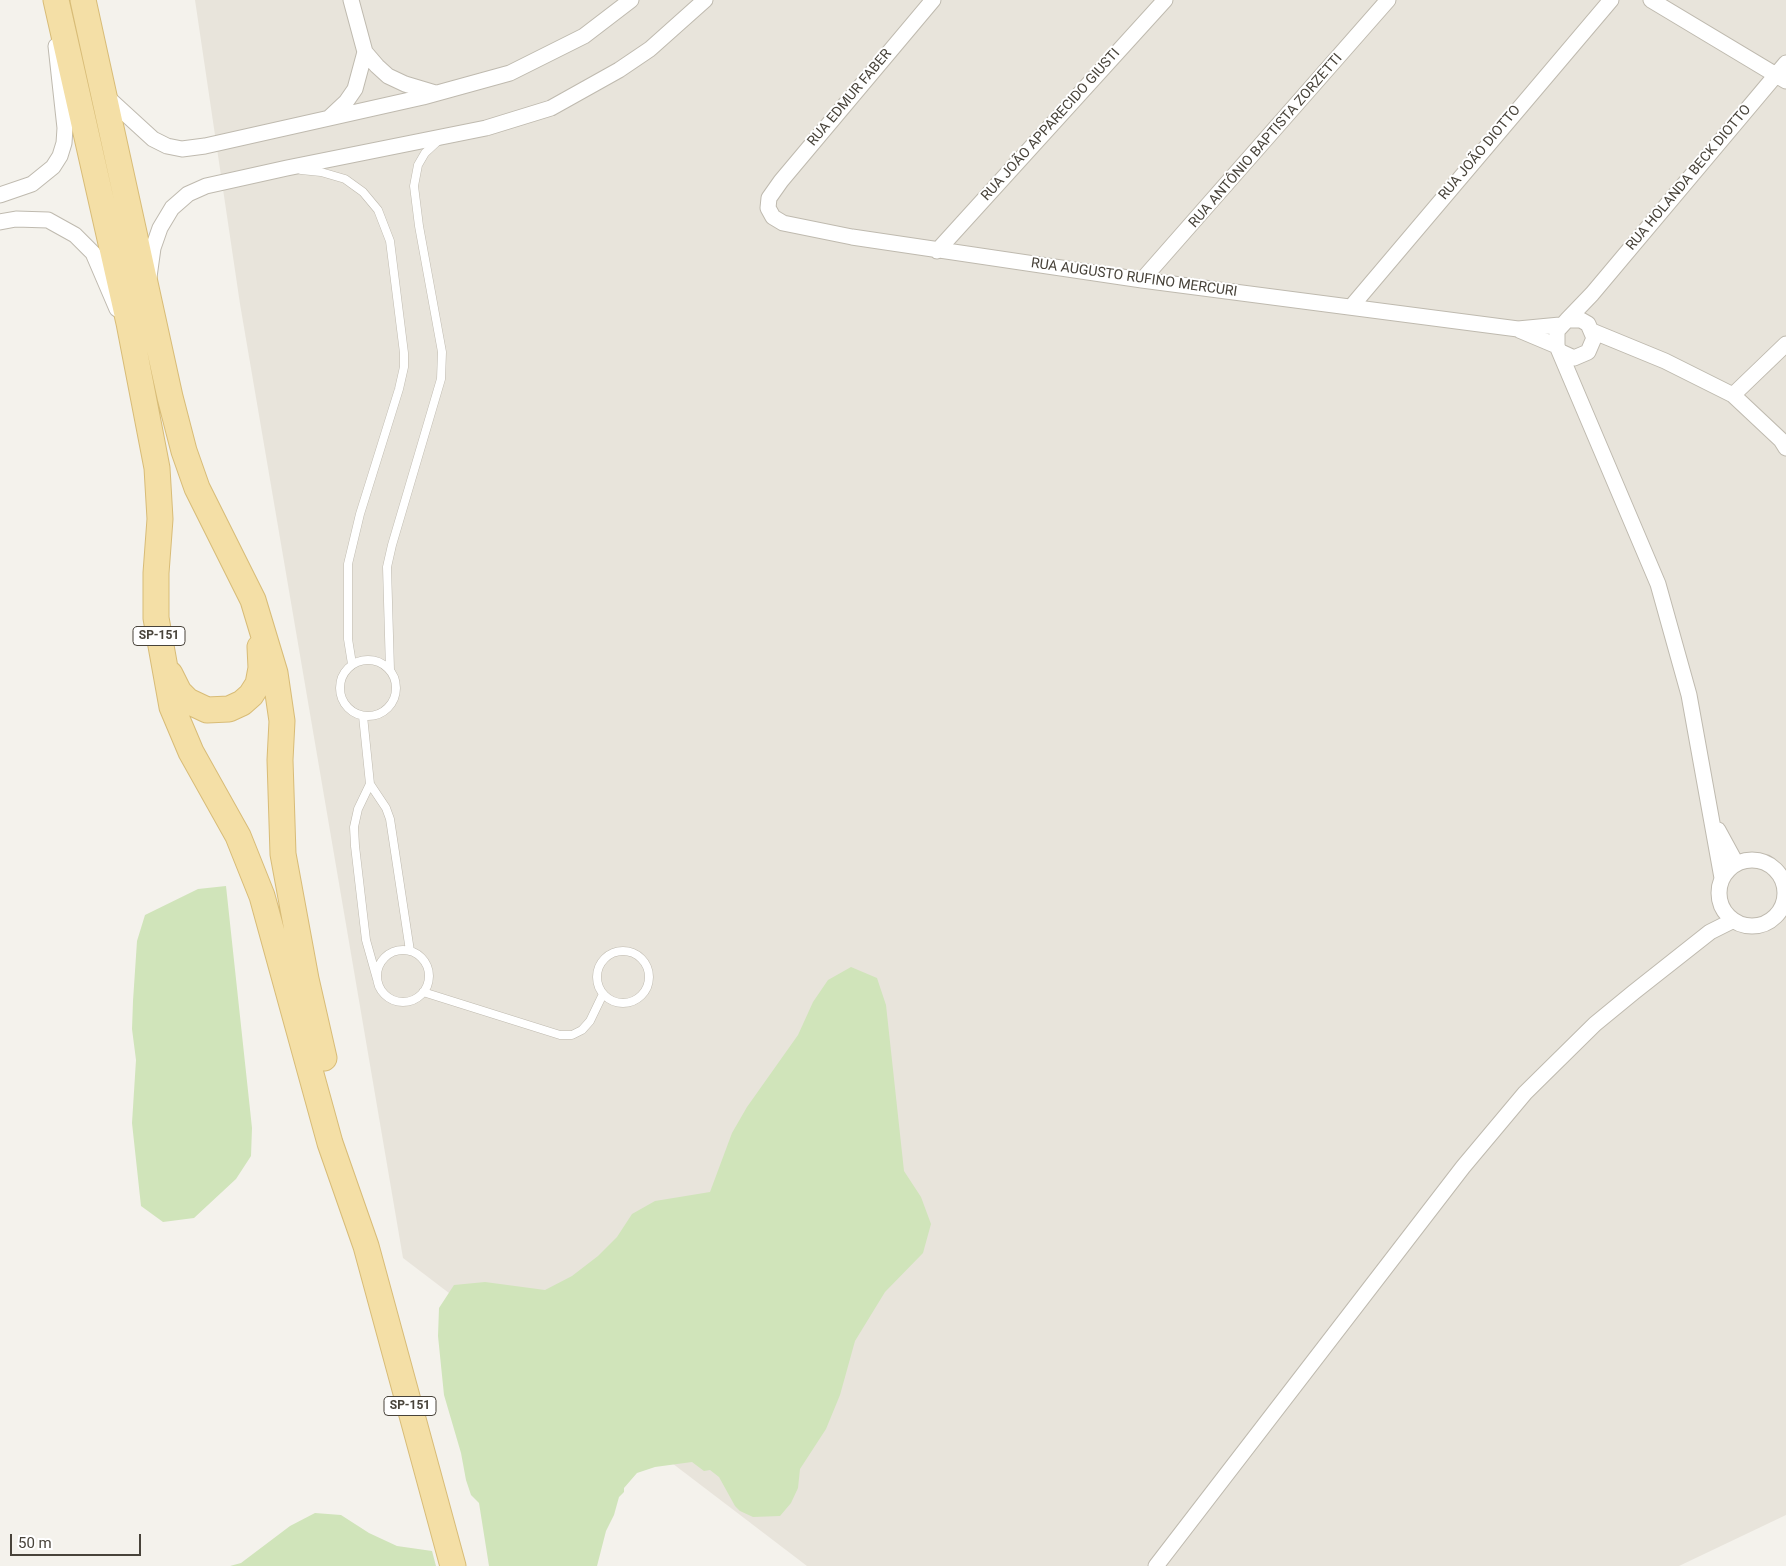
<!DOCTYPE html>
<meta charset="utf-8">
<style>
body{margin:0}
#map{position:relative;width:1786px;height:1566px;overflow:hidden;background:#f4f2ec;font-family:Roboto,sans-serif}
canvas{display:block}
.scale{position:absolute;left:10px;top:1534px;width:131px;height:22px;box-sizing:border-box;border:2px solid #48433a;border-top:0;padding-left:6px;font-size:15px;line-height:18px;white-space:nowrap;color:#48433a;-webkit-text-stroke:4px #fff;paint-order:stroke}
</style>
<div id="map">
<canvas width="1786" height="1566"></canvas>
<div class="scale">50 m</div>
</div>
<script>
const ctx = document.querySelector('canvas').getContext('2d');
ctx.lineJoin = 'round';
function fill(path, color) { ctx.fillStyle = color; ctx.fill(path, 'evenodd'); }
const shape = rows => new Path2D(rows.map(r => 'M' + r).join(''));
function stroke(path, color, width, dash) { ctx.strokeStyle = color; ctx.lineWidth = width; ctx.lineCap = dash ? 'butt' : 'round'; ctx.setLineDash(dash || []); ctx.stroke(path); }
function label(font, color, halo, rows, align = 'center') {
  ctx.font = font + ' Roboto,sans-serif'; ctx.lineWidth = 4; ctx.setLineDash([]); ctx.textBaseline = 'middle'; ctx.strokeStyle = halo; ctx.fillStyle = color; for (const [text, x, y, turn = 0] of rows) {
    ctx.save(); ctx.translate(x, y); ctx.rotate((+turn || 0) * Math.PI / 180); ctx.textAlign = isNaN(turn) ? turn : align; if (halo) ctx.strokeText(text, 0, 0); ctx.fillText(text, 0, 0); ctx.restore();
  }
}
const residential = shape([
 [195,0,1786,0,1786,1515,1679,1566,807,1566,403,1258,240,304]
]);
const green = shape([
 [226,886,252,1128,251,1156,236,1179,194,1218,163,1222,141,1206,132,1123,136,1060,132,1029,133,1001,137,941,145,915,198,889],
 [851,967,877,978,886,1005,904,1171,921,1197,931,1224,923,1253,885,1292,855,1341,840,1395,826,1429,800,1469,798,1488,791,1503,780,1516,753,1517,740,1511,735,1506,719,1477,710,1470,704,1471,692,1462,655,1467,637,1473,624,1488,624,1492,619,1497,614,1515,606,1531,597,1566,489,1566,479,1503,471,1495,466,1480,461,1453,444,1395,438,1336,439,1308,454,1285,485,1282,545,1290,572,1276,598,1256,617,1237,632,1214,655,1201,710,1192,732,1133,747,1107,798,1035,813,1002,828,980],
 [315,1513,341,1515,369,1533,397,1546,432,1551,436,1566,230,1566,241,1563,290,1526]
]);
const service = shape([
 [301,170,321,172,345,179,363,192,378,210,390,241,404,353,404,367,399,389,360,514,348,564,348,639,352,664],
 '340 688a28 28 0 1 1 56 0a28 28 0 1 1-56 0Z',
 [390,670,387,567,392,545,441,379,442,352,419,226,414,186,418,165,425,153,439,140],
 [363,716,370,784,358,809,354,827,355,846,366,940,377,979],
 [370,784,386,808,390,819,410,951],
 '377 976a26 26 0 1 1 52 0a26 26 0 1 1-52 0Z',
 '597 977a26 26 0 1 1 52 0a26 26 0 1 1-52 0Z',
 [423,992,560,1035,572,1035,582,1030,590,1021,603,994]
]);
const minor = shape([
 [351,0,365,52,377,66,388,76,405,84,435,93],
 [933,0,781,181,769,198,768,208,773,217,783,223,852,237,1142,280,1518,329,1560,325],
 [1651,0,1786,81],
 [106,96,153,139,167,146,182,149,205,146,423,97,510,73,584,36,631,0],
 [330,117,346,102,355,89,365,52],
 [0,195,32,184,53,167,60,156,64,143,65,128,56,46],
 [0,222,16,219,48,220,75,235,93,253,117,309],
 [937,251,1165,0],
 [149,277,153,248,160,228,172,208,188,194,206,186,287,168,486,128,551,108,619,70,650,49,705,0],
 [1142,280,1388,0],
 [1351,307,1611,0],
 [1567,320,1592,294,1786,63],
 [1519,330,1557,346],
 [1592,331,1665,361,1733,395,1781,440,1786,448],
 [1561,352,1574,358,1588,352,1594,338,1588,324,1581,320,1567,320,1557,331,1557,346,1658,584,1689,695,1722,878],
 [1733,395,1786,344],
 [1718,830,1736,863],
 '1719 893a33 33 0 1 1 66 0a33 33 0 1 1-66 0Z',
 [1156,1566,1463,1167,1525,1093,1595,1024,1634,992,1710,932,1732,921]
]);
const primary = shape([
 [56,0,129,323,157,468,160,519,156,573,156,618,172,707,191,752,238,836,262,896,330,1143,366,1246,453,1566],
 [83,0,170,397,184,451,197,488,253,600,275,673,282,721,280,760,283,854,306,979,324,1058],
 [170,674,179,692,188,701,207,710,229,709,242,703,251,695,258,684,261,668,260,647]
]);
const shields = [
 [159,636,52],
 [410,1406,52]
];
const shieldNames = [
 ["SP-151",159,636],
 ["SP-151",410,1406]
];
const streetNames = [
 ["RUA EDMUR FABER",850,98,-50],
 ["RUA JOÃO APPARECIDO GIUSTI",1051,125,-48],
 ["RUA ANTÔNIO BAPTISTA ZORZETTI",1266,141,-49],
 ["RUA JOÃO DIOTTO",1480,153,-50],
 ["RUA HOLANDA BECK DIOTTO",1689,178,-50],
 ["RUA AUGUSTO RUFINO MERCURI",1134,278,8]
];
fill(residential, '#e8e4db');
fill(green, '#d0e4ba');
stroke(service, '#bfbaaf', 9);
stroke(minor, '#bfbaaf', 17);
stroke(primary, '#d8bc77', 27);
stroke(service, '#fff', 8);
stroke(minor, '#fff', 15);
stroke(primary, '#f4dfa6', 25);
for (const [x, y, w] of shields) { const box = new Path2D(); box.roundRect(x - w / 2, y - 9.5, w, 19, 4); ctx.fillStyle = '#fff'; ctx.fill(box); stroke(box, '#48433a', 1); }
label('bold 12px', '#48433a', null, shieldNames);
label('14px', '#48433a', '#fff', streetNames);
</script>
